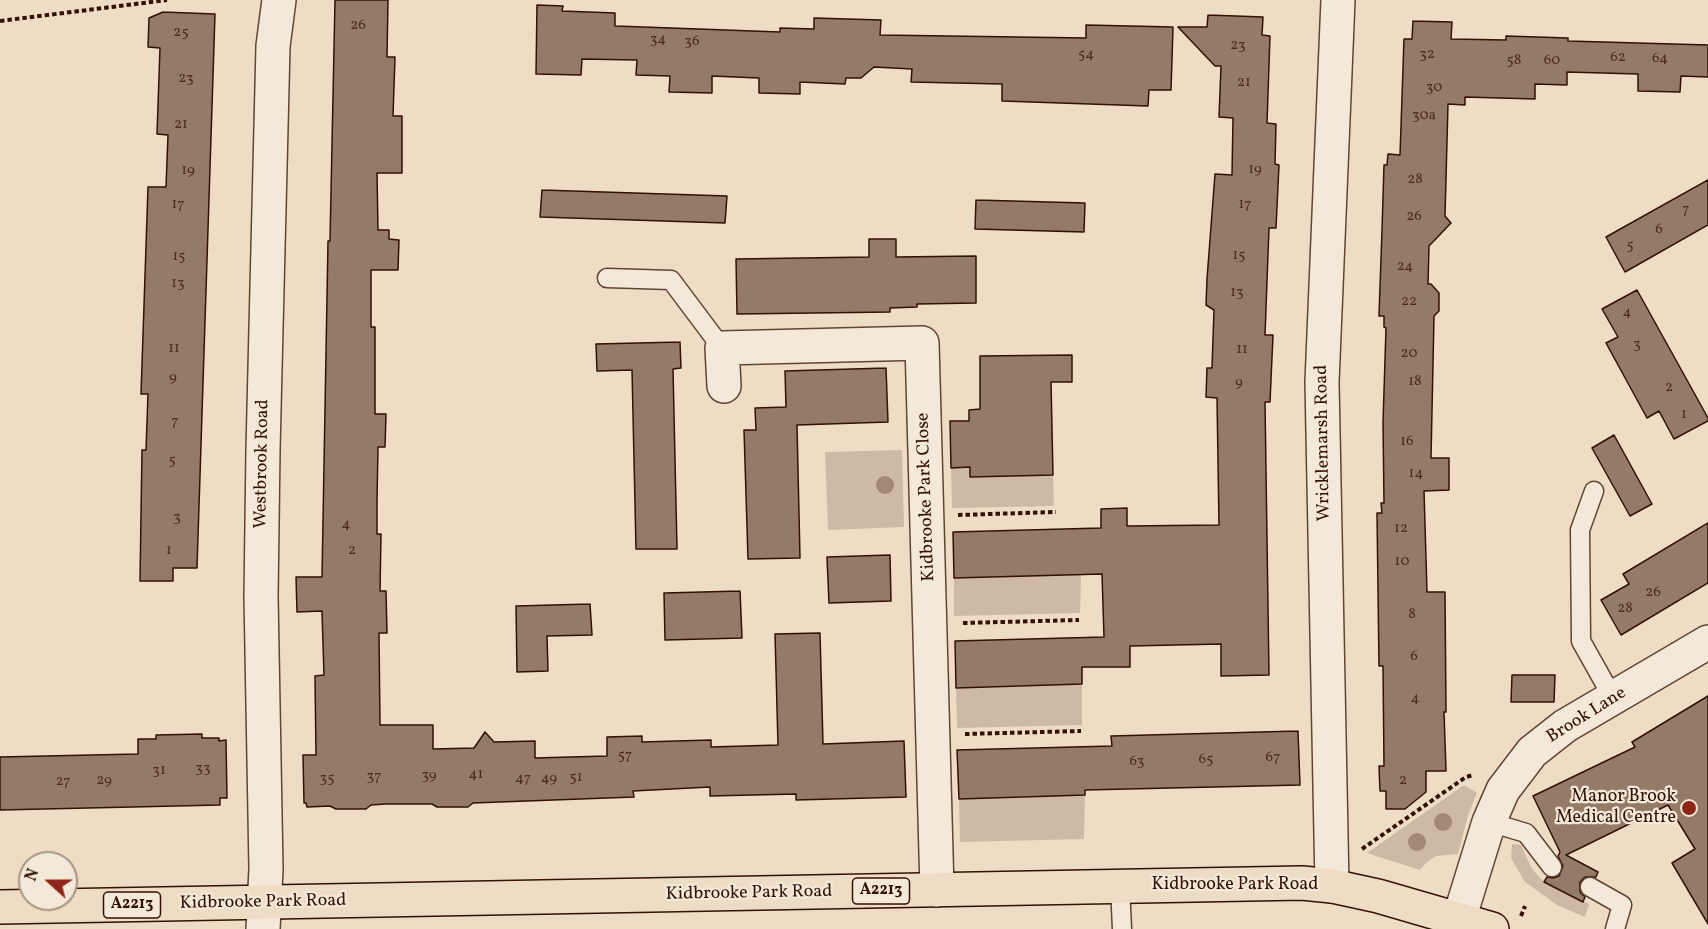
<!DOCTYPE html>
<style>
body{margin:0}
#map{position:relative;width:1708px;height:929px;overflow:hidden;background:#eeddc4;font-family:Vollkorn,serif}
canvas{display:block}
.north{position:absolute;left:18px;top:851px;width:60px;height:60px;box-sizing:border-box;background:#f4e9d9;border:2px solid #a79384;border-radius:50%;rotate:291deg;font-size:16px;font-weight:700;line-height:24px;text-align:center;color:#331105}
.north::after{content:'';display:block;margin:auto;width:21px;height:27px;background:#8f2418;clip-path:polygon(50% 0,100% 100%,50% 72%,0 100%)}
</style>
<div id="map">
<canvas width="1708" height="929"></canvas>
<div class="north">N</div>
</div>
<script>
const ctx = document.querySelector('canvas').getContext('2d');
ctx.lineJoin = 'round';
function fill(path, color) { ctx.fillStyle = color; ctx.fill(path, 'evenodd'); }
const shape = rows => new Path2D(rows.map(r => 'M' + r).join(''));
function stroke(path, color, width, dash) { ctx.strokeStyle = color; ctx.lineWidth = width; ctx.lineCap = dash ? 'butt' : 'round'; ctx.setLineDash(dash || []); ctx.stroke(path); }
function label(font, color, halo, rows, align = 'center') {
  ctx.font = font + ' Vollkorn,serif'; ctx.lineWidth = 4.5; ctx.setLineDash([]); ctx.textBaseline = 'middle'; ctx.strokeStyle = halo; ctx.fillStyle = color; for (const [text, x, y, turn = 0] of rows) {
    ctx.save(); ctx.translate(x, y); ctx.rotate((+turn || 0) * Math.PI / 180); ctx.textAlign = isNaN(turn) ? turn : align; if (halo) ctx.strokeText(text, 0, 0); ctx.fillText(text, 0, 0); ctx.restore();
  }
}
const green = shape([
 [902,450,904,527,828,530,825,452],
 [970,467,971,477,1053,475,1054,506,952,508,951,468],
 [1081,574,1080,613,954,616,954,578],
 [1082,684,1082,725,957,728,956,688],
 [1464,785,1477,793,1468,815,1458,854,1436,856,1427,862,1420,870,1367,853],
 [1085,795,1084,839,960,842,959,799],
 [1512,844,1521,845,1532,869,1544,882,1589,904,1585,917,1557,905,1525,882,1511,858]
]);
const building = shape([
 [335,0,388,0,387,57,395,57,393,116,402,116,402,173,377,173,378,230,389,230,389,239,399,240,398,270,371,270,371,327,375,327,375,414,386,414,385,447,378,447,377,501,377,534,381,534,380,591,386,591,387,633,379,633,380,725,433,725,433,749,474,748,485,732,494,742,535,741,535,758,607,756,607,737,642,736,642,742,711,740,711,747,778,745,775,634,820,633,823,744,904,741,906,797,796,800,796,794,710,796,710,787,633,791,634,797,473,803,468,807,437,807,432,804,386,804,371,805,366,809,336,809,330,806,307,807,306,803,304,803,303,755,316,755,315,676,324,675,322,611,297,612,296,577,322,577,328,241,330,241,335,0],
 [537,5,563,6,562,11,615,13,615,26,671,28,780,32,780,28,814,29,814,18,881,20,880,35,1086,38,1086,25,1173,27,1171,90,1149,90,1148,106,1002,101,1002,84,911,82,912,69,874,67,861,78,846,78,845,84,800,82,800,94,759,93,759,78,712,76,712,93,669,92,670,76,636,75,637,60,582,59,581,75,536,74,537,5],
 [163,12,215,14,197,568,173,568,173,581,140,581,142,450,146,450,148,394,141,394,148,187,166,187,168,135,157,134,160,48,148,47,149,18,163,12],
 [1208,15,1263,17,1262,35,1270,36,1267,123,1276,124,1275,164,1279,165,1276,228,1269,228,1265,335,1273,335,1270,402,1265,402,1269,675,1221,676,1221,644,1130,646,1130,667,1082,667,1082,684,956,688,955,641,1104,637,1102,574,954,578,953,532,1101,528,1101,509,1127,508,1127,526,1219,525,1217,398,1206,397,1207,368,1212,368,1214,310,1206,305,1207,279,1215,174,1232,175,1233,118,1219,117,1221,66,1215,66,1178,27,1207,27,1208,15],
 [1413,21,1452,22,1451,39,1506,40,1506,36,1568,38,1568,41,1708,45,1708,77,1681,76,1680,92,1638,91,1638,74,1567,72,1567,85,1535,84,1535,99,1465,97,1465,105,1448,104,1445,216,1451,223,1429,246,1428,284,1431,284,1439,293,1439,311,1434,316,1431,458,1449,458,1449,490,1424,491,1427,592,1445,592,1446,712,1444,712,1446,771,1426,771,1426,792,1405,809,1386,809,1386,791,1380,791,1379,766,1384,766,1383,666,1379,666,1377,513,1382,513,1381,503,1384,503,1383,423,1386,328,1384,327,1384,316,1379,316,1382,230,1384,165,1387,165,1388,154,1400,155,1404,39,1412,39,1413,21],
 [1708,180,1708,225,1625,272,1606,237,1708,180],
 [542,190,727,196,725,223,540,217,542,190],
 [976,200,1085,203,1084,232,975,229,976,200],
 [869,239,896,239,896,257,976,256,976,303,917,304,917,307,890,308,890,312,737,314,736,259,869,257,869,239],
 [1637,290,1708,418,1708,421,1674,439,1659,411,1647,418,1606,343,1618,337,1602,309,1637,290],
 [680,342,681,368,673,369,677,549,636,549,632,370,597,371,596,344,680,342],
 [1072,355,1072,382,1051,382,1053,475,970,477,970,467,951,468,950,421,969,421,969,410,980,409,980,356,1072,355],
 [886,368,888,422,797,425,800,558,748,559,744,430,756,430,755,408,786,407,785,371,886,368],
 [1614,435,1652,504,1630,516,1592,448,1614,435],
 [1708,523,1708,583,1621,635,1601,600,1629,584,1623,574,1708,523],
 [890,555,891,601,829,603,827,557,890,555],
 [740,591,742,638,665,640,664,593,740,591],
 [590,604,592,635,547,636,548,671,517,672,516,606,590,604],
 [1512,675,1555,675,1554,702,1511,702,1512,675],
 [1708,696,1708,924,1672,863,1695,849,1668,805,1566,855,1598,872,1596,877,1585,877,1580,882,1580,892,1585,897,1583,902,1544,882,1547,877,1553,878,1559,876,1563,866,1558,856,1560,852,1533,796,1635,747,1632,742,1708,696],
 [1298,731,1300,785,1085,790,1085,795,959,799,957,750,1112,746,1111,736,1298,731],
 [202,734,202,738,219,738,219,741,226,740,227,798,220,798,220,805,0,810,0,757,138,754,138,739,156,739,156,735,202,734]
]);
const path = shape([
 [0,21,167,0],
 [958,515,1056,512],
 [963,623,1079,620],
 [965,734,1081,731],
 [1362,849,1466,777,1473,775],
 [1521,916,1525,906]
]);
const service = shape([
 [607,278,671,280,722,348],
 [1594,491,1580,530,1581,641,1613,698],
 [1489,822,1526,833,1552,867],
 [1120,886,1122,929],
 [1590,887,1622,905,1615,929]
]);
const minor = shape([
 [724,386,722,348,922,343,937,890],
 [1332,886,1322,382,1338,0],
 [1459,919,1489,822,1503,790,1532,752,1565,726,1708,642],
 [263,929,266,869,261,596,263,450,273,46,279,0]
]);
const primary = shape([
 [0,907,1302,883,1332,886,1378,896,1492,929]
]);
const trees = [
 [885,485],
 [1443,822],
 [1417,842]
];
const markers = [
 [1689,808,8,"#8f2418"]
];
const numberNames = [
 ["26",358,26],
 ["25",181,33],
 ["34",658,40],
 ["36",692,42],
 ["23",1238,46],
 ["54",1086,55],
 ["32",1427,55],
 ["62",1618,58],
 ["64",1660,59],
 ["58",1514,61],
 ["60",1552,61],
 ["23",186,79],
 ["21",1244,83],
 ["30",1434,88],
 ["30a",1424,116],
 ["21",181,125],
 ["19",1255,170],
 ["19",188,171],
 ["28",1415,180],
 ["17",178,205],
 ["17",1245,205],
 ["7",1686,210],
 ["26",1414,217],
 ["6",1659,230],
 ["5",1630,246],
 ["15",1239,256],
 ["15",179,257],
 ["24",1405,267],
 ["13",178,284],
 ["13",1237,293],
 ["22",1409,302],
 ["4",1627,313],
 ["3",1637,345],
 ["11",174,349],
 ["11",1242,350],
 ["20",1409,354],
 ["9",173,378],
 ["18",1415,382],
 ["9",1239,383],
 ["2",1669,388],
 ["1",1684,415],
 ["7",175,422],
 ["16",1407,442],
 ["5",172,461],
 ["14",1416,474],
 ["3",177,518],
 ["4",346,525],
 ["12",1401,529],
 ["1",169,551],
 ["2",352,551],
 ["10",1402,562],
 ["26",1653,593],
 ["28",1625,609],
 ["8",1412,615],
 ["6",1414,657],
 ["4",1415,699],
 ["57",625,756],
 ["67",1273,758],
 ["65",1206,760],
 ["63",1137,762],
 ["33",203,769],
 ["31",159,771],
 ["41",476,775],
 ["39",429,776],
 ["37",374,777],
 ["51",576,778],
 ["35",327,779],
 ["47",523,779],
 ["49",549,779],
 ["29",104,781],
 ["2",1403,781],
 ["27",63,782]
];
const shields = [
 [881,891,57],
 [132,905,57]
];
const shieldNames = [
 ["A2213",881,891],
 ["A2213",132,905]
];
const streetNames = [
 ["Wricklemarsh Road",1324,443,-91],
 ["Westbrook Road",263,464,-89],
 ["Kidbrooke Park Close",927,497,-92],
 ["Brook Lane",1587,716,-32],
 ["Kidbrooke Park Road",1235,886],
 ["Kidbrooke Park Road",749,894,-1],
 ["Kidbrooke Park Road",263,903,-1]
];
const poiNames = [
 ["Manor Brook",1676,798],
 ["Medical Centre",1676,819]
];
fill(green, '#cebaa4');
fill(building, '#947b68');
stroke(building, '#331105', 1.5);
stroke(service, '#624435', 21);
stroke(minor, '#624435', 36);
stroke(primary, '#331105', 36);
stroke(path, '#331105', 4, [4.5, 3]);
stroke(service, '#f4e9d9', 18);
stroke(minor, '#f4e9d9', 33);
stroke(primary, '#eeddc4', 33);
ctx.fillStyle = '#a18975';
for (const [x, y] of trees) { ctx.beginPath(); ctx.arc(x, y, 9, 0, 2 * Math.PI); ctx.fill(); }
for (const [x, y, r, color] of markers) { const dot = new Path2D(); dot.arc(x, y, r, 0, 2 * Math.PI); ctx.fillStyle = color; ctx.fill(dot); stroke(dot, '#f4e9d9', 2); }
label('15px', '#4b2c1e', null, numberNames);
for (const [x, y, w] of shields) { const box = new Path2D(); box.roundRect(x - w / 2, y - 13, w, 26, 4.5); ctx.fillStyle = '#f4e9d9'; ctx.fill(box); stroke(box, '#331105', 1.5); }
label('bold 16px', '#331105', null, shieldNames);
label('18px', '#331105', '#f4e9d9', streetNames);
label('18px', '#331105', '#f4e9d9', poiNames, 'right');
</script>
